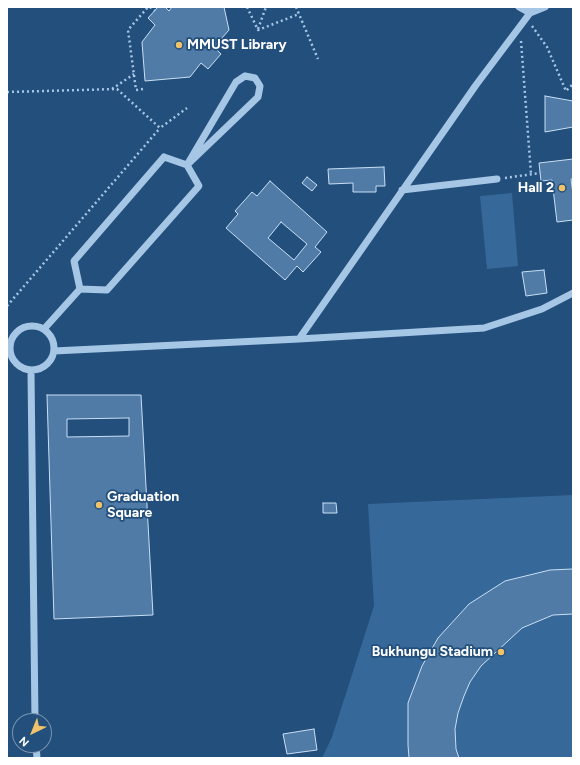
<!DOCTYPE html>
<style>
body{margin:0}
#map{position:relative;width:580px;height:765px;overflow:hidden;background:#234f7c;font-family:Figtree,sans-serif}
canvas{display:block}
.frame{position:absolute;inset:0;border:8px solid #fff;pointer-events:none}
.north{position:absolute;left:12px;top:713px;width:40px;height:40px;box-sizing:border-box;background:#234f7c;border:1px solid #7b95b0;border-radius:50%;rotate:223deg;font-size:11px;font-weight:700;line-height:16px;text-align:center;color:#fff}
.north::after{content:'';display:block;margin:auto;width:14px;height:18px;background:#f0c269;clip-path:polygon(50% 0,100% 100%,50% 72%,0 100%)}
</style>
<div id="map">
<canvas width="580" height="765"></canvas>
<div class="frame"></div>
<div class="north">N</div>
</div>
<script>
const ctx = document.querySelector('canvas').getContext('2d');
ctx.lineJoin = 'round';
function fill(path, color) { ctx.fillStyle = color; ctx.fill(path, 'evenodd'); }
const shape = rows => new Path2D(rows.map(r => 'M' + r).join(''));
function stroke(path, color, width, dash) { ctx.strokeStyle = color; ctx.lineWidth = width; ctx.lineCap = dash ? 'butt' : 'round'; ctx.setLineDash(dash || []); ctx.stroke(path); }
function label(font, color, halo, rows, align = 'center') {
  ctx.font = font + ' Figtree,sans-serif'; ctx.lineWidth = 3.5; ctx.setLineDash([]); ctx.textBaseline = 'middle'; ctx.strokeStyle = halo; ctx.fillStyle = color; for (const [text, x, y, turn = 0] of rows) {
    ctx.save(); ctx.translate(x, y); ctx.rotate((+turn || 0) * Math.PI / 180); ctx.textAlign = isNaN(turn) ? turn : align; if (halo) ctx.strokeText(text, 0, 0); ctx.fillText(text, 0, 0); ctx.restore();
  }
}
const green = shape([
 [512,193,518,266,487,269,480,196],
 [573,495,573,758,322,758,332,737,374,606,368,504]
]);
const building = shape([
 [158,7,165,7,169,11,172,7,224,7,229,30,214,47,221,54,208,69,201,63,190,77,145,81,142,42,155,25,148,18,158,7],
 [545,96,573,101,573,127,545,132,545,96],
 [573,159,573,179,571,179,573,194,573,220,557,222,552,180,541,181,539,163,573,159],
 [384,167,385,186,376,186,376,192,353,192,353,183,329,184,328,169,384,167],
 [307,177,317,185,312,191,302,183,307,177],
 [270,181,327,232,315,247,321,252,303,272,297,266,285,280,226,228,238,214,235,211,252,192,257,196,270,181],
 [281,222,307,244,294,260,268,238,281,222],
 [544,270,547,293,526,296,522,272,544,270],
 [47,395,141,395,153,615,54,619,47,395],
 [129,418,129,436,67,437,67,419,129,418],
 [323,503,336,503,337,513,323,513,323,503],
 [573,569,573,614,553,615,522,628,481,666,470,682,464,696,458,713,455,729,456,749,459,758,409,758,408,745,408,703,422,666,438,638,469,604,505,581,550,570,573,569],
 [314,729,317,750,287,754,283,734,314,729]
]);
const path = shape([
 [150,7,155,11],
 [247,7,258,30,299,14],
 [296,7,318,59],
 [532,26,547,47,566,91,573,84],
 [258,29,266,7],
 [521,41,531,174],
 [112,89,134,74],
 [143,89,136,90,128,30,148,7],
 [7,92,117,89,160,128,187,108],
 [505,178,540,173],
 [7,306,160,128]
]);
const minor = shape([
 [519,7,530,13,545,7],
 [245,76,255,78,260,86,258,97,187,165,236,82,245,76],
 [164,157,187,165,199,186,107,290,80,289,74,261,164,157],
 [402,190,497,179],
 '10 348a22 22 0 1 1 44 0a22 22 0 1 1-44 0Z',
 [44,329,80,289],
 [299,339,484,328,542,309,573,293],
 [54,351,299,339,476,85,530,13,532,7],
 [31,371,35,721],
 [36,745,37,758]
]);
const markers = [
 [179,45,4,"#f0c269"],
 [562,188,4,"#f0c269"],
 [99,505,4,"#f0c269"],
 [501,652,4,"#f0c269"]
];
const poiNames = [
 ["MMUST Library",187,45],
 ["Hall 2",554,188,"right"],
 ["Graduation",107,497],
 ["Square",107,513],
 ["Bukhungu Stadium",493,652,"right"]
];
fill(green, '#36699a');
fill(building, '#507ba7');
stroke(building, '#c9dff4', 1);
stroke(path, '#a6c6e5', 2.5, [2, 3]);
stroke(minor, '#a6c6e5', 7);
for (const [x, y, r, color] of markers) { const dot = new Path2D(); dot.arc(x, y, r, 0, 2 * Math.PI); ctx.fillStyle = color; ctx.fill(dot); stroke(dot, '#234f7c', 1.5); }
label('bold 14px', '#fff', '#234f7c', poiNames, 'left');
</script>
